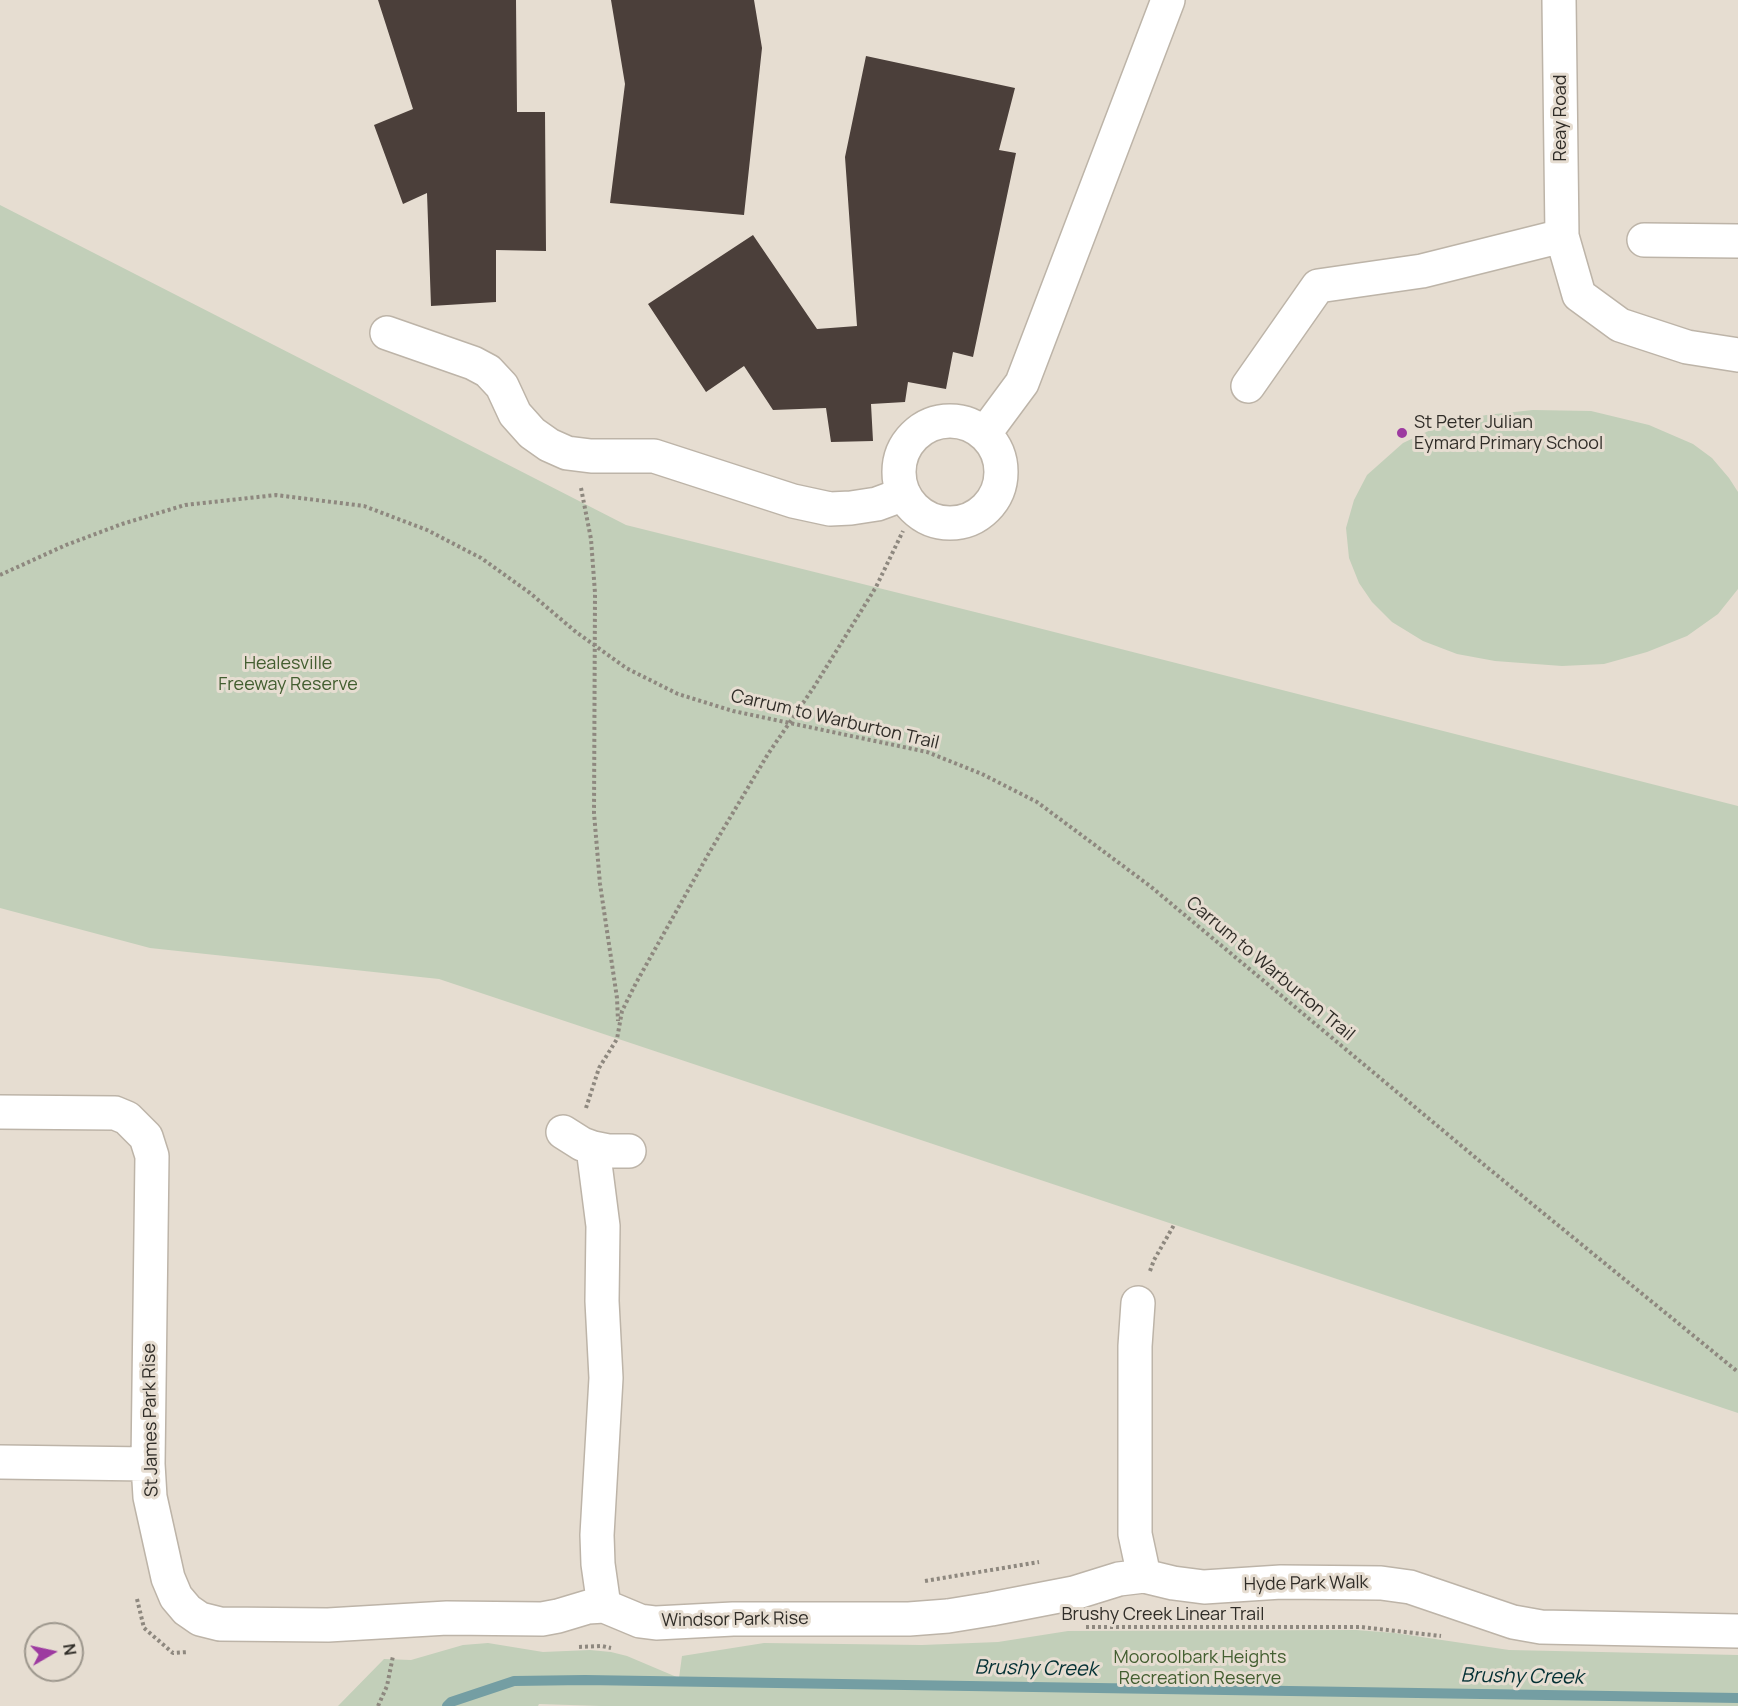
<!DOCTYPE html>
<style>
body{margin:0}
#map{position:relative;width:1738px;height:1706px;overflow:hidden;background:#e6ddd1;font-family:Manrope,sans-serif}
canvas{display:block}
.north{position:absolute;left:24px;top:1622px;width:60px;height:60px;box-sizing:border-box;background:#e6ddd1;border:2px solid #9d978d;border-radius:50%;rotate:81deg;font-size:16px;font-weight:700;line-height:24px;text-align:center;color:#302d28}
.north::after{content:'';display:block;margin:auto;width:21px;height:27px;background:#9d3aa0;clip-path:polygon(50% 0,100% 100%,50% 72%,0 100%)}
</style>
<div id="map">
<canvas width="1738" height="1706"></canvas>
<div class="north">N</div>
</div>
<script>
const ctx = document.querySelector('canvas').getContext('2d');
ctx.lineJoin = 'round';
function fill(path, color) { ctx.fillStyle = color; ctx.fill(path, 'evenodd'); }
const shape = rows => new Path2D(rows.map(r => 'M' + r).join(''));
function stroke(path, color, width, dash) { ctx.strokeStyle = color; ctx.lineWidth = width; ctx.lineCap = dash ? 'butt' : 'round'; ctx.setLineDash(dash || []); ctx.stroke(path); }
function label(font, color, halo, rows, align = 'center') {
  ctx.font = font + ' Manrope,sans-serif'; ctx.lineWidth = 6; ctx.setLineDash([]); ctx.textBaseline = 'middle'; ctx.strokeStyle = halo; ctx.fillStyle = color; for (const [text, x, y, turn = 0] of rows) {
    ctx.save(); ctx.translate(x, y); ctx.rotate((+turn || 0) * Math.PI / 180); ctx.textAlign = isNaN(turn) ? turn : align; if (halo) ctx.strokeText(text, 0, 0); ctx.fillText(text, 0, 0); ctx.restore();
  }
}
const green = shape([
 [0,205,626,525,1003,619,1738,806,1738,1413,439,979,150,948,0,908],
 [1533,410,1591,411,1649,425,1693,444,1712,458,1729,478,1738,492,1738,589,1718,614,1687,636,1647,652,1604,664,1562,666,1495,661,1457,654,1423,641,1392,622,1372,602,1359,583,1349,558,1346,528,1354,500,1367,475,1403,443,1439,426,1486,415],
 [1356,1630,1395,1633,1509,1650,1738,1655,1738,1706,601,1706,539,1704,538,1706,338,1706,384,1659,411,1660,463,1645,488,1643,543,1652,590,1650,611,1652,627,1656,679,1678,682,1656,764,1643,922,1645,998,1642,1068,1631]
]);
const stream = shape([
 [447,1706,451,1702,514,1681,585,1680,1738,1698]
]);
const building = shape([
 [378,0,516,0,517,112,545,112,546,251,496,250,496,302,431,306,427,193,403,204,374,125,413,109],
 [611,0,754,0,762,48,744,215,610,203,625,84],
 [866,56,1015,88,999,150,1016,153,973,357,953,352,946,389,908,382,905,402,871,404,873,441,831,442,826,408,773,410,744,366,706,392,648,304,753,235,817,329,857,326,845,157]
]);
const path = shape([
 [581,488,591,539,595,593,594,813,600,884,617,998,618,1021],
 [0,575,66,545,122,524,185,505,276,495,364,506,427,530,481,558,530,593,576,632,626,668,678,694,733,711,927,752,982,774,1037,802,1150,886,1488,1168,1738,1372],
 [586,1108,599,1068,617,1039,622,1011,636,983,709,853,768,754,814,687,876,587,903,531],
 [1150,1271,1154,1260,1174,1225],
 [925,1581,1039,1562],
 [137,1599,144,1628,173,1653,188,1652],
 [1086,1627,1361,1627,1441,1636],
 [579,1647,602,1646,611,1648],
 [378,1706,387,1686,393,1656]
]);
const minor = shape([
 [1559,0,1562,236,1579,295,1620,325,1687,347,1738,355],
 [1644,240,1738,241],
 [387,333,473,363,488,371,502,386,515,414,532,433,549,445,567,453,591,456,654,456,793,501,830,509,851,508,877,504,904,494],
 [1248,386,1318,286,1422,271,1562,236],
 '899 472a51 51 0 1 1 102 0a51 51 0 1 1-102 0Z',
 [985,433,1022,383,1168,0],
 [0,1112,115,1113,127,1118,146,1137,152,1156,148,1464,150,1497,168,1578,176,1597,187,1610,200,1619,220,1624,328,1625,447,1618,542,1619,558,1616,588,1607,604,1606],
 [563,1132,582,1144,593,1148,608,1151,629,1151],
 [593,1148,603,1226,602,1301,606,1378,597,1535,598,1564,604,1606,640,1621,656,1623,733,1619,909,1619,948,1616,991,1609,1074,1593,1119,1579,1144,1576],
 [1138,1303,1135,1346,1135,1534,1144,1576,1173,1583,1204,1587,1281,1582,1381,1583,1410,1587,1513,1622,1541,1627,1738,1631],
 [0,1462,148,1464]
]);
const markers = [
 [1402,433,6,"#9d3aa0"]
];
const streetNames = [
 ["Reay Road",1561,118,-90],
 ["Carrum to Warburton Trail",835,720,13],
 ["Carrum to Warburton Trail",1270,969,40],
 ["St James Park Rise",151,1420,-91],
 ["Hyde Park Walk",1306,1584,-1],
 ["Brushy Creek Linear Trail",1163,1615],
 ["Windsor Park Rise",735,1620,-1]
];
const poiNames = [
 ["St Peter Julian",1414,423],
 ["Eymard Primary School",1414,444]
];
const parkNames = [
 ["Healesville",288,664],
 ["Freeway Reserve",288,685],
 ["Mooroolbark Heights",1200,1658],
 ["Recreation Reserve",1200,1679]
];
const waterNames = [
 ["Brushy Creek",1036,1669,1],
 ["Brushy Creek",1522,1677,1]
];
fill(green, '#c2cfb9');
stroke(stream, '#749ea3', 10);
fill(building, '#4b3f3a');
stroke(minor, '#bdb4a8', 36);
stroke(path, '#8e887f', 4, [3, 3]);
stroke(minor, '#fff', 33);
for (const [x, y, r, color] of markers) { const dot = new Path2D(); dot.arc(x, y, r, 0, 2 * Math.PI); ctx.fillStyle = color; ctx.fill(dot); stroke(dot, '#e6ddd1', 2); }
label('18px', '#302d28', '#e6ddd1', streetNames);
label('18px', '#302d28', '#e6ddd1', poiNames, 'left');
label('18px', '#435e30', '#e6ddd1', parkNames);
label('italic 20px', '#033034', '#e6ddd1', waterNames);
</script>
